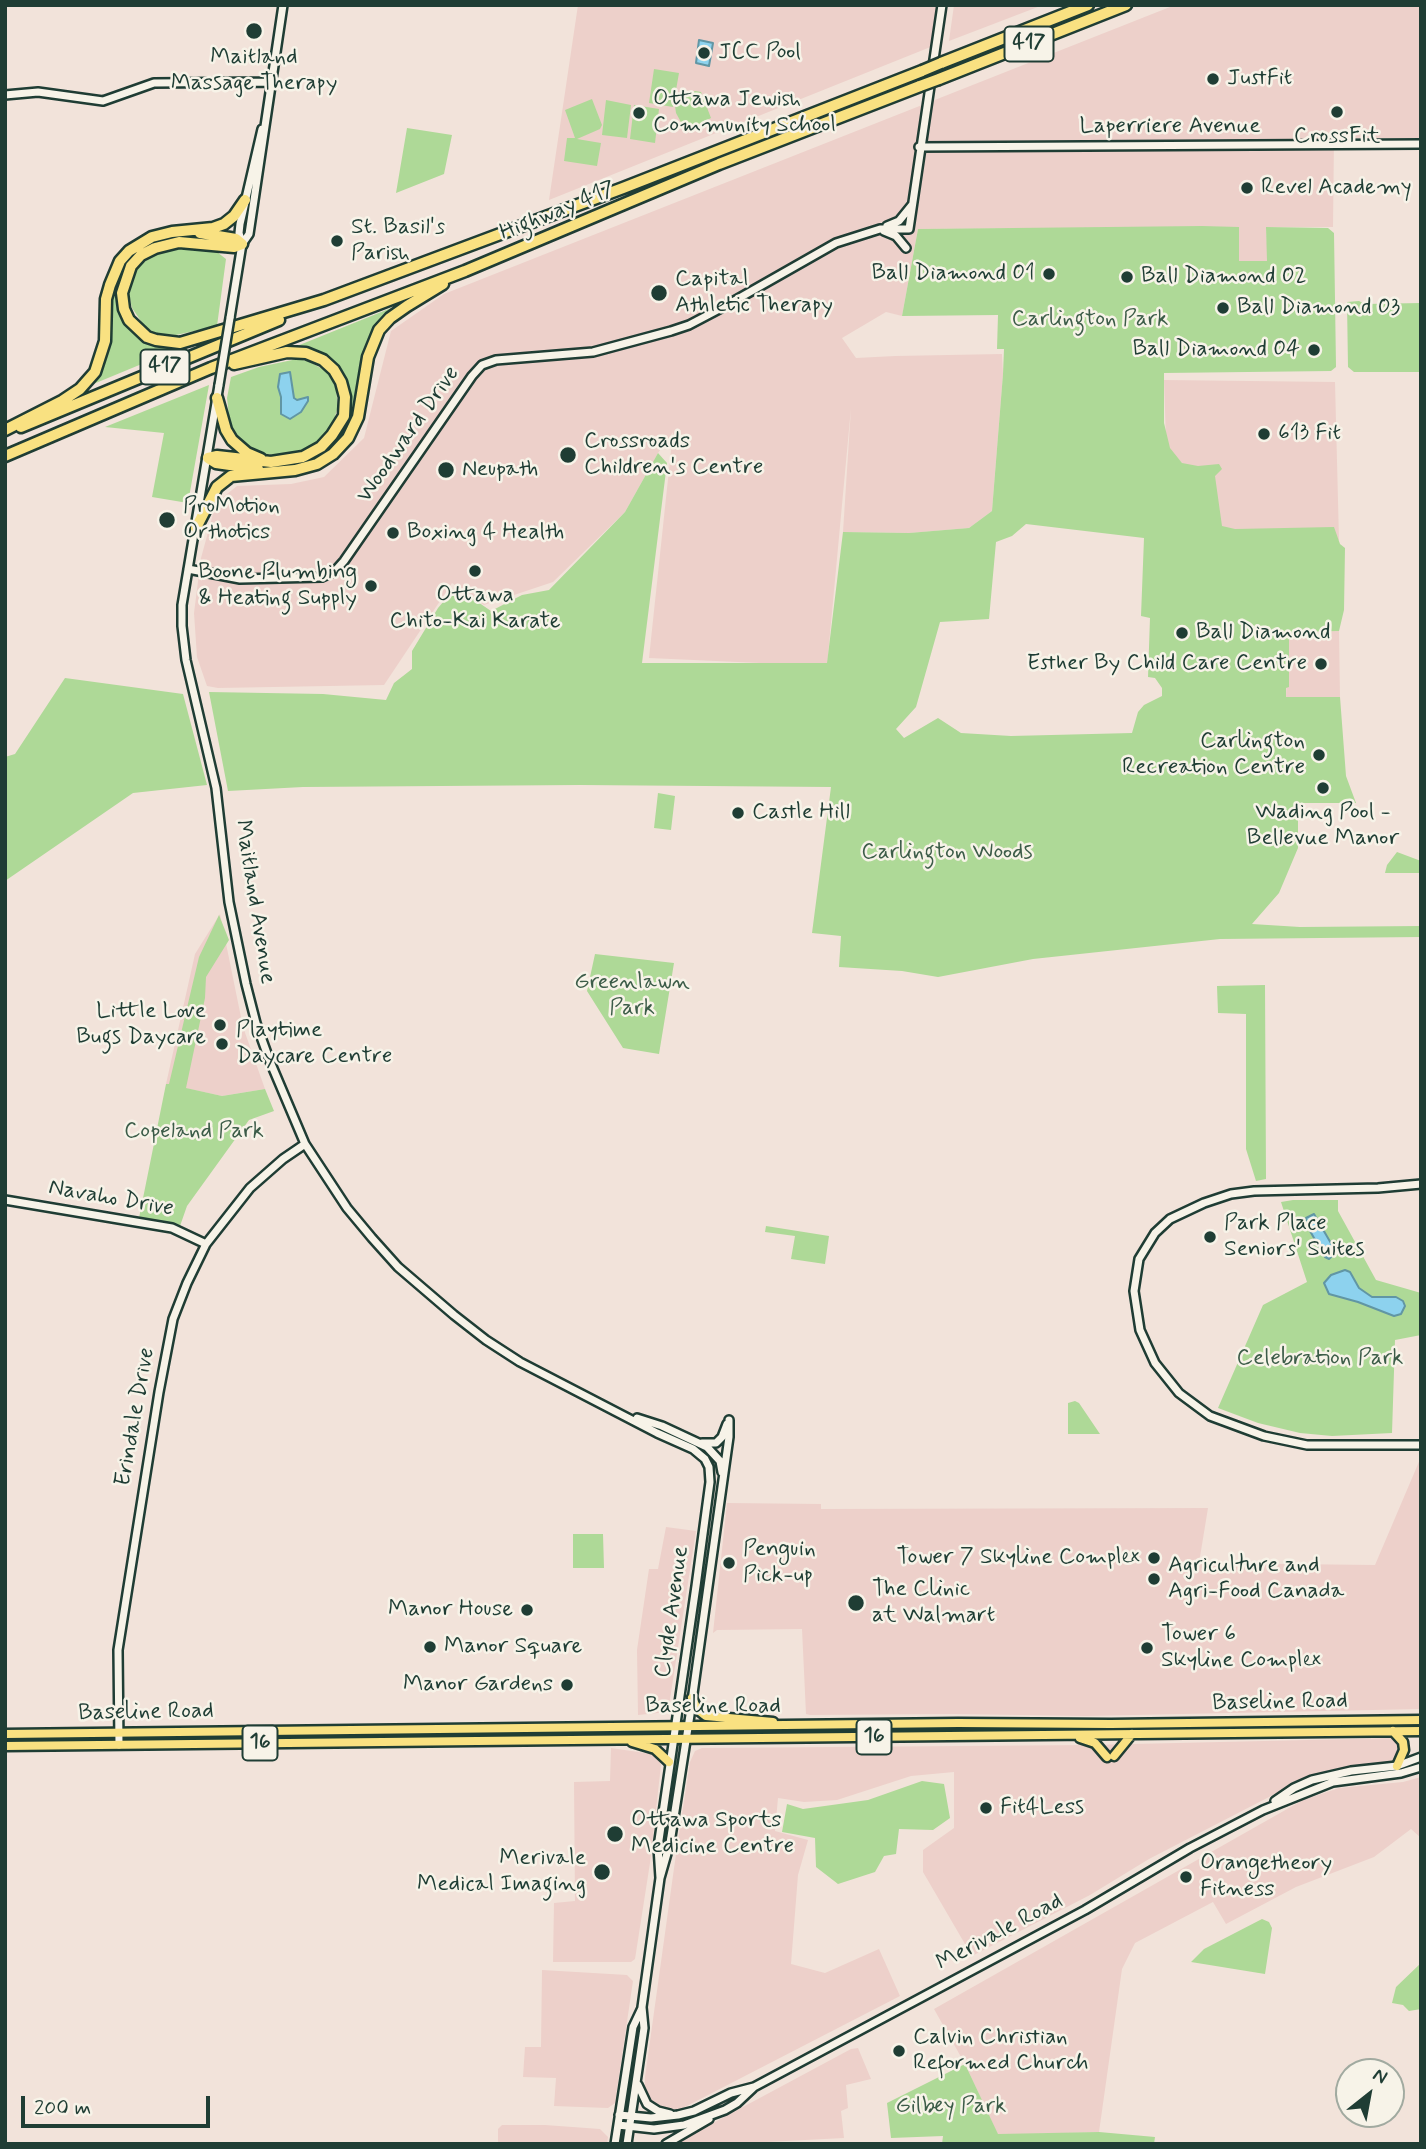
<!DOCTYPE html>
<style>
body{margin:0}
#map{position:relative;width:1426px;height:2149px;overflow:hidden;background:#f2e3da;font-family:Mynerve,sans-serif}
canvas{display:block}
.frame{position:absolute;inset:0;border:7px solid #1f3d34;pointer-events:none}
.north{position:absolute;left:1335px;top:2058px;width:70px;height:70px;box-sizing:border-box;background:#f7f3e8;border:2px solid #a1aaa0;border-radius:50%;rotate:31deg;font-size:19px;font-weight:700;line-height:28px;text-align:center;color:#1f3d34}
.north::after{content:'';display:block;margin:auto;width:24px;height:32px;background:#1f3d34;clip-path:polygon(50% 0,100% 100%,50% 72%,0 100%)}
.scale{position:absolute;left:21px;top:2096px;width:189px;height:32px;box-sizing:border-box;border:4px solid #1f3d34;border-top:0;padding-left:9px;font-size:21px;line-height:24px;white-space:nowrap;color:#1f3d34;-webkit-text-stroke:5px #f7f3e8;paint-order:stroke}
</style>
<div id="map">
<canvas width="1426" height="2149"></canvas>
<div class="frame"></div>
<div class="north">N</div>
<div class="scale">200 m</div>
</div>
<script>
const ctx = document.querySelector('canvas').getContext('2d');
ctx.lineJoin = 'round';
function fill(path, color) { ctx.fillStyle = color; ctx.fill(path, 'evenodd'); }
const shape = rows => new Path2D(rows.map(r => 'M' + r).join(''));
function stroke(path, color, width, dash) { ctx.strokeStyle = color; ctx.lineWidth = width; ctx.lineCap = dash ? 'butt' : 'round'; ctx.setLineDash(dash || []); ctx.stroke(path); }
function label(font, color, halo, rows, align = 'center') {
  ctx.font = font + ' Mynerve,sans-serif'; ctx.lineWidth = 5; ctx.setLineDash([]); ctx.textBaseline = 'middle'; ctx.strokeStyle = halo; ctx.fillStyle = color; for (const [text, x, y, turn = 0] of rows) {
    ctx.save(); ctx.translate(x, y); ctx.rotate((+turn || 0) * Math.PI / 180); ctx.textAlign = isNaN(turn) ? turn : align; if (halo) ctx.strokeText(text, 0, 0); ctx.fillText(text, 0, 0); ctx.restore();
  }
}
const built = shape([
 [578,5,938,5,933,46,549,200],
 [954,5,1043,5,949,41],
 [1175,5,1421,5,1421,138,1334,138,1333,227,1266,227,1268,261,1239,261,1238,227,918,229,902,316,886,312,842,338,856,358,895,356,1002,354,1003,374,992,511,969,528,909,533,843,532,851,408,827,666,649,658,673,432,658,453,625,512,553,582,484,605,452,583,384,685,218,688,207,686,197,657,194,613,201,558,216,503,237,486,291,484,324,477,364,438,391,331,444,294],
 [1164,380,1335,382,1339,540,1222,536,1183,464,1171,452,1166,440],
 [1339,631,1340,697,1286,698,1288,632],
 [220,914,243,1027,265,1089,222,1096,166,1084,195,954],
 [1421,1457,1421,1709,1086,1716,954,1714,810,1715,806,1714,802,1629,717,1630,713,1633,727,1503,821,1504,821,1509,1208,1508,1199,1563,1375,1565],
 [666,1527,696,1531,668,1712,638,1715,637,1650,649,1569,658,1569],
 [1395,1738,1400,1745,1400,1750,1392,1763,1326,1771,1300,1781,1149,1859,1090,1895,972,1956,923,1872,923,1850,954,1828,954,1772,911,1776,837,1800,804,1802,778,1798,775,1831,808,1840,798,1875,791,1964,825,1973,879,1949,900,1996,679,2110,665,2108,653,2103,645,2091,645,2077,676,1854,690,1762,695,1751,702,1748,1089,1745],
 [611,1748,652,1754,658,1758,661,1765,650,1863,635,1959,631,1962,553,1962,554,1903,575,1901,574,1782,610,1781],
 [1421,1777,1421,1838,1411,1829,1374,1857,1296,1887,1226,1924,1213,1902,1135,1943,1122,1969,1099,2132,998,2135,965,2064,934,2009,1303,1800,1339,1788,1403,1782],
 [542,1970,627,1975,633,1981,615,2103,608,2108,554,2106,556,2078,523,2077,525,2047,541,2047],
 [858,2048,871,2079,846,2085,848,2108,841,2111,844,2138,728,2144,674,2144,851,2049],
 [502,2125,545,2125,600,2129,608,2137,607,2144,498,2144,498,2129]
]);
const green = shape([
 [654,69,679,73,673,107,649,103],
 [695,91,701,92,711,118,699,124,683,126,676,113,675,106,680,99],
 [592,99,602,125,600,129,577,139,601,143,597,166,564,161,567,138,575,138,565,110],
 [606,100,631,105,627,138,602,135],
 [634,105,659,109,655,143,630,139],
 [407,128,452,135,444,174,396,193],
 [1202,226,1239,227,1239,261,1267,261,1266,227,1328,228,1334,233,1336,367,1331,371,1164,373,1164,423,1170,448,1182,463,1198,466,1219,464,1222,469,1215,476,1222,526,1235,529,1334,527,1340,544,1345,548,1344,610,1339,631,1301,632,1289,640,1289,687,1286,688,1286,697,1340,697,1346,776,1356,803,1298,803,1298,848,1279,893,1252,924,1300,927,1421,926,1421,937,1220,939,1033,959,938,977,902,971,839,967,841,936,812,933,831,787,580,785,303,787,228,791,209,692,323,694,386,700,394,683,412,669,412,651,438,608,456,587,491,611,522,595,549,590,625,512,658,453,667,463,642,663,827,663,843,532,909,533,969,528,992,511,1003,374,1004,349,997,349,998,315,902,316,918,229],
 [1026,524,1144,538,1141,616,1150,618,1148,677,1155,678,1162,688,1162,696,1144,705,1138,712,1132,733,1011,736,961,733,938,718,904,738,896,729,916,707,940,622,989,619,996,542,1012,536],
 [183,234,201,236,221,242,192,238,172,239,147,247,130,260,125,267,119,290,124,319,133,333,157,346,177,347,178,349,91,385,102,367,106,353,111,290,123,260,146,242],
 [179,249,217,252,226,259,217,326,176,335,157,334,145,327,132,308,129,295,131,284,137,268,153,255],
 [1359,301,1365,304,1421,303,1421,372,1354,372,1348,367,1347,302],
 [396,306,397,307,378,324,372,333,357,411,341,440,323,456,311,463,268,468,269,465,297,462,345,422,341,373,292,348],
 [297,359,308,361,326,371,332,380,336,389,338,407,333,423,322,438,308,450,290,456,267,454,253,449,238,439,230,426,227,398,231,377,259,367],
 [209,385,188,503,152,497,164,433,105,427],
 [65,678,183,694,207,785,133,793,5,881,5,757,15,754],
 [658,793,675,796,671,830,654,828],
 [1397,852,1421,861,1420,873,1385,873,1387,865],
 [219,915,229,940,206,977,205,998,186,1088,222,1096,265,1089,274,1111,249,1120,187,1206,180,1226,139,1218,166,1084,169,1084,199,957],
 [595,954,674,963,659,1054,623,1048,587,991],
 [1265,985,1266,1179,1256,1181,1246,1149,1246,1014,1218,1013,1217,986],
 [1293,1200,1338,1200,1338,1211,1376,1280,1421,1293,1421,1335,1395,1340,1392,1433,1332,1436,1300,1433,1258,1423,1218,1408,1263,1305,1307,1282,1281,1202],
 [766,1226,829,1236,825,1264,791,1259,795,1236,765,1232],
 [1075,1401,1079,1403,1100,1434,1068,1434,1068,1403],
 [573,1534,603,1534,604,1568,573,1568],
 [922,1781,944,1784,950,1818,933,1830,899,1829,896,1854,884,1856,875,1872,838,1884,816,1867,815,1838,782,1832,787,1804,803,1809,868,1800],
 [1262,1919,1269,1922,1272,1928,1265,1974,1191,1962,1204,1949],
 [1421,1963,1421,2009,1409,2011,1403,2005,1392,2003,1396,1987],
 [965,2064,998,2134,1099,2132,1155,2137,1154,2144,942,2144,943,2136,891,2138,887,2103]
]);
const water = shape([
 [699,40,713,43,709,66,696,63,699,40],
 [290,372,294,398,297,400,308,397,308,401,301,412,290,419,281,414,281,397,278,387,280,374,290,372],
 [1314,1214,1332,1245,1335,1253,1329,1259,1325,1257,1310,1231,1306,1218,1314,1214],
 [1345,1270,1350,1272,1359,1288,1372,1297,1396,1297,1403,1301,1405,1306,1401,1314,1394,1316,1358,1302,1329,1294,1324,1283,1331,1275,1345,1270]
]);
const secondary = shape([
 [5,95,38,92,103,101,154,83,270,82],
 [919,147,1421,144],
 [887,226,899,221,912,205],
 [884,231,896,236,906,248],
 [242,244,239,233,240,224,262,129],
 [230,318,242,244,249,234,283,5],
 [219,385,182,605,182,626,186,660,216,788,229,902,246,984,256,1023,269,1059,305,1144,347,1208,372,1238,398,1267,454,1315,486,1340,520,1362,657,1433,693,1449,705,1459,709,1467,710,1482,696,1586,658,1847,660,1878],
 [188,569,240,579,322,577,335,571,344,561,472,376,482,365,496,360,593,352,671,331,689,325,727,305,836,243,880,229,909,229,942,5],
 [1421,1184,1378,1188,1254,1191,1231,1194,1204,1203,1170,1219,1155,1233,1139,1259,1134,1291,1140,1330,1155,1363,1179,1393,1210,1416,1264,1436,1307,1445,1421,1445],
 [5,1200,172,1228,206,1244],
 [637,1418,662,1426,707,1447,720,1461,722,1472],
 [702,1443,716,1443,722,1437,727,1424],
 [119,1745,118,1650,159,1392,173,1319,187,1283,206,1244,250,1188,283,1159,305,1144],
 [1275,1801,1294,1788,1312,1780,1351,1771,1397,1766,1421,1757],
 [638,2085,647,2104,658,2111,670,2114],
 [619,2115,651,2118,678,2115,694,2111,731,2093,754,2087,1085,1910,1190,1848,1263,1810,1333,1782,1401,1773,1421,1767],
 [618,2125,654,2129,684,2125,725,2110,737,2103,753,2088],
 [615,2144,633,2027,642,2008],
 [627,2144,644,2028,642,2007,660,1878,670,1843,690,1715,729,1437,729,1420],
 [666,2144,709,2119]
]);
const primary = shape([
 [692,1698,697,1709,706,1716,773,1722],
 [1393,1731,1403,1742,1404,1750,1397,1766],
 [5,1734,958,1723,1111,1724,1421,1720],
 [1080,1738,1095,1743,1107,1757],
 [632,1742,655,1749,669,1762],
 [5,1746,1421,1731],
 [1114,1756,1132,1734]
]);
const highway = shape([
 [941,63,1088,5],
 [939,79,1126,5],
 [200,233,236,239,242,244],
 [242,244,234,247,179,242,155,248,141,255,131,266,122,293,124,309,129,320,147,337,156,340,180,343,324,300,623,188,922,71],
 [217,398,226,430,232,440,247,453,261,459],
 [21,427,279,320],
 [5,430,62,401,80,389,95,372,105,341,106,299,110,285,120,261,129,251,152,237,172,232,213,228,224,224,234,216,245,200],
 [5,456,211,368,465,271,719,164,920,86],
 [208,458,217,456,271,462,303,457,321,447,332,435,344,416,345,397,341,382,334,370,323,360,306,353,287,352,234,364],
 [208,458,216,463,258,469],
 [196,528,217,487,231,476,295,470,317,464,333,454,348,438,358,417,368,357,379,330,390,318,407,306,443,284]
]);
const secondaryBridge = shape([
 [219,385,230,318]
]);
const highwayBridge = shape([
 [922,71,941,63],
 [920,86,939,79]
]);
const markers = [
 [254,31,9,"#1f3d34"],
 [704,53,7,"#1f3d34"],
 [1213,79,7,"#1f3d34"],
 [1337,112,7,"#1f3d34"],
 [639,113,7,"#1f3d34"],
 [1247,188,7,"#1f3d34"],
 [337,241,7,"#1f3d34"],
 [1049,274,7,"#1f3d34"],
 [1127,277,7,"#1f3d34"],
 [659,293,9,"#1f3d34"],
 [1223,308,7,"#1f3d34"],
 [1314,350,7,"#1f3d34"],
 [1264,434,7,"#1f3d34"],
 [568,455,9,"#1f3d34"],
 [446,470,9,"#1f3d34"],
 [167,520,9,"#1f3d34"],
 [393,533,7,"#1f3d34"],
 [475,571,7,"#1f3d34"],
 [371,586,7,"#1f3d34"],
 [1182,633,7,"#1f3d34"],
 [1321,664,7,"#1f3d34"],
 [1319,755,7,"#1f3d34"],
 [1323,788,7,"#1f3d34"],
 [738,813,7,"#1f3d34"],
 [220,1025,7,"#1f3d34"],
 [222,1044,7,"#1f3d34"],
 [1210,1237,7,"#1f3d34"],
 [1154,1558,7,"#1f3d34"],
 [729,1563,7,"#1f3d34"],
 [1154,1579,7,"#1f3d34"],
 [856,1603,9,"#1f3d34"],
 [527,1610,7,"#1f3d34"],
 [430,1647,7,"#1f3d34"],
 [1147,1648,7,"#1f3d34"],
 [567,1685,7,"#1f3d34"],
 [986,1808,7,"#1f3d34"],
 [615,1834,9,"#1f3d34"],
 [602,1872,9,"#1f3d34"],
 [1186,1877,7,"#1f3d34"],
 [899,2051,7,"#1f3d34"]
];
const shields = [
 [1029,44,49],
 [165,367,49],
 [874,1737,35],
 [260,1743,35]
];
const shieldNames = [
 ["417",1029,44],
 ["417",165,367],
 ["16",874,1737],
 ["16",260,1743]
];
const poiNames = [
 ["JCC Pool",718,53],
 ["Maitland",254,58,"center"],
 ["Massage Therapy",254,84,"center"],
 ["JustFit",1227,79],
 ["Ottawa Jewish",653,100],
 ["Community School",653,126],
 ["CrossFit",1337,137,"center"],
 ["Revel Academy",1261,188],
 ["St. Basil's",351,228],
 ["Parish",351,254],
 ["Ball Diamond 01",1035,274,"right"],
 ["Ball Diamond 02",1141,277],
 ["Capital",675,280],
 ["Athletic Therapy",675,306],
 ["Ball Diamond 03",1237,308],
 ["Ball Diamond 04",1300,350,"right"],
 ["613 Fit",1278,434],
 ["Crossroads",584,442],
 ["Children's Centre",584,468],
 ["Neupath",462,470],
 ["ProMotion",183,507],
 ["Orthotics",183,533],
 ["Boxing 4 Health",407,533],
 ["Boone Plumbing",357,573,"right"],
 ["& Heating Supply",357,599,"right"],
 ["Ottawa",475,596,"center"],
 ["Chito-Kai Karate",475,622,"center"],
 ["Ball Diamond",1196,633],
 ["Esther By Child Care Centre",1307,664,"right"],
 ["Carlington",1305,742,"right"],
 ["Recreation Centre",1305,768,"right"],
 ["Castle Hill",752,813],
 ["Wading Pool -",1323,813,"center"],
 ["Bellevue Manor",1323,839,"center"],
 ["Little Love",206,1012,"right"],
 ["Bugs Daycare",206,1038,"right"],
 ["Playtime",236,1031],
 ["Daycare Centre",236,1057],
 ["Park Place",1224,1224],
 ["Seniors' Suites",1224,1250],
 ["Penguin",743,1550],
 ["Pick-up",743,1576],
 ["Tower 7 Skyline Complex",1140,1558,"right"],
 ["Agriculture and",1168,1566],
 ["Agri-Food Canada",1168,1592],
 ["The Clinic",872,1590],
 ["at Walmart",872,1616],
 ["Manor House",513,1610,"right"],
 ["Tower 6",1161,1635],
 ["Skyline Complex",1161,1661],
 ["Manor Square",444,1647],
 ["Manor Gardens",553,1685,"right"],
 ["Fit4Less",1000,1808],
 ["Ottawa Sports",631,1821],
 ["Medicine Centre",631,1847],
 ["Merivale",586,1859,"right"],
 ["Medical Imaging",586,1885,"right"],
 ["Orangetheory",1200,1864],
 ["Fitness",1200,1890],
 ["Calvin Christian",913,2038],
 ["Reformed Church",913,2064]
];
const streetNames = [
 ["Laperriere Avenue",1170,127],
 ["Highway 417",558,212,-22],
 ["Woodward Drive",409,435,-55],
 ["Maitland Avenue",254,902,81],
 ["Navaho Drive",111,1199,10],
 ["Erindale Drive",136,1417,-80],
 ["Clyde Avenue",673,1612,-82],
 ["Baseline Road",1280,1703,-1],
 ["Baseline Road",713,1707],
 ["Baseline Road",146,1713,-1],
 ["Merivale Road",1000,1933,-28]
];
const parkNames = [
 ["Carlington Park",1090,320],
 ["Carlington Woods",947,853],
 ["Greenlawn",632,983],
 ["Park",632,1009],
 ["Copeland Park",194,1132],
 ["Celebration Park",1320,1359],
 ["Gilbey Park",951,2107]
];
fill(built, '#edd0ca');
fill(green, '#aed997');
fill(water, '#8dd2ee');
stroke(water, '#6196a4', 2);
stroke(secondary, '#1f3d34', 12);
stroke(primary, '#1f3d34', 13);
stroke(highway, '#1f3d34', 15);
stroke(secondary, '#f7f3e8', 7);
stroke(primary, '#f9e181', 8);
stroke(highway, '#f9e181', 10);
stroke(secondaryBridge, '#1f3d34', 12, []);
stroke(highwayBridge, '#1f3d34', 15, []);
stroke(secondaryBridge, '#f7f3e8', 7);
stroke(highwayBridge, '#f9e181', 10);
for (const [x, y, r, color] of markers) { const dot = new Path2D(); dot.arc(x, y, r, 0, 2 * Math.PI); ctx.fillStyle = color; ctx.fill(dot); stroke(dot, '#f7f3e8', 2.5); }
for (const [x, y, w] of shields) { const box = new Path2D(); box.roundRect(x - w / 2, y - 17.5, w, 35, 5); ctx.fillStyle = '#f7f3e8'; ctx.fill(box); stroke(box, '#1f3d34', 2); }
label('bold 21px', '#1f3d34', null, shieldNames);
label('23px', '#1f3d34', '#f7f3e8', poiNames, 'left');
label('23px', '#1f3d34', '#f7f3e8', streetNames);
label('23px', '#3c5c48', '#f7f3e8', parkNames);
</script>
